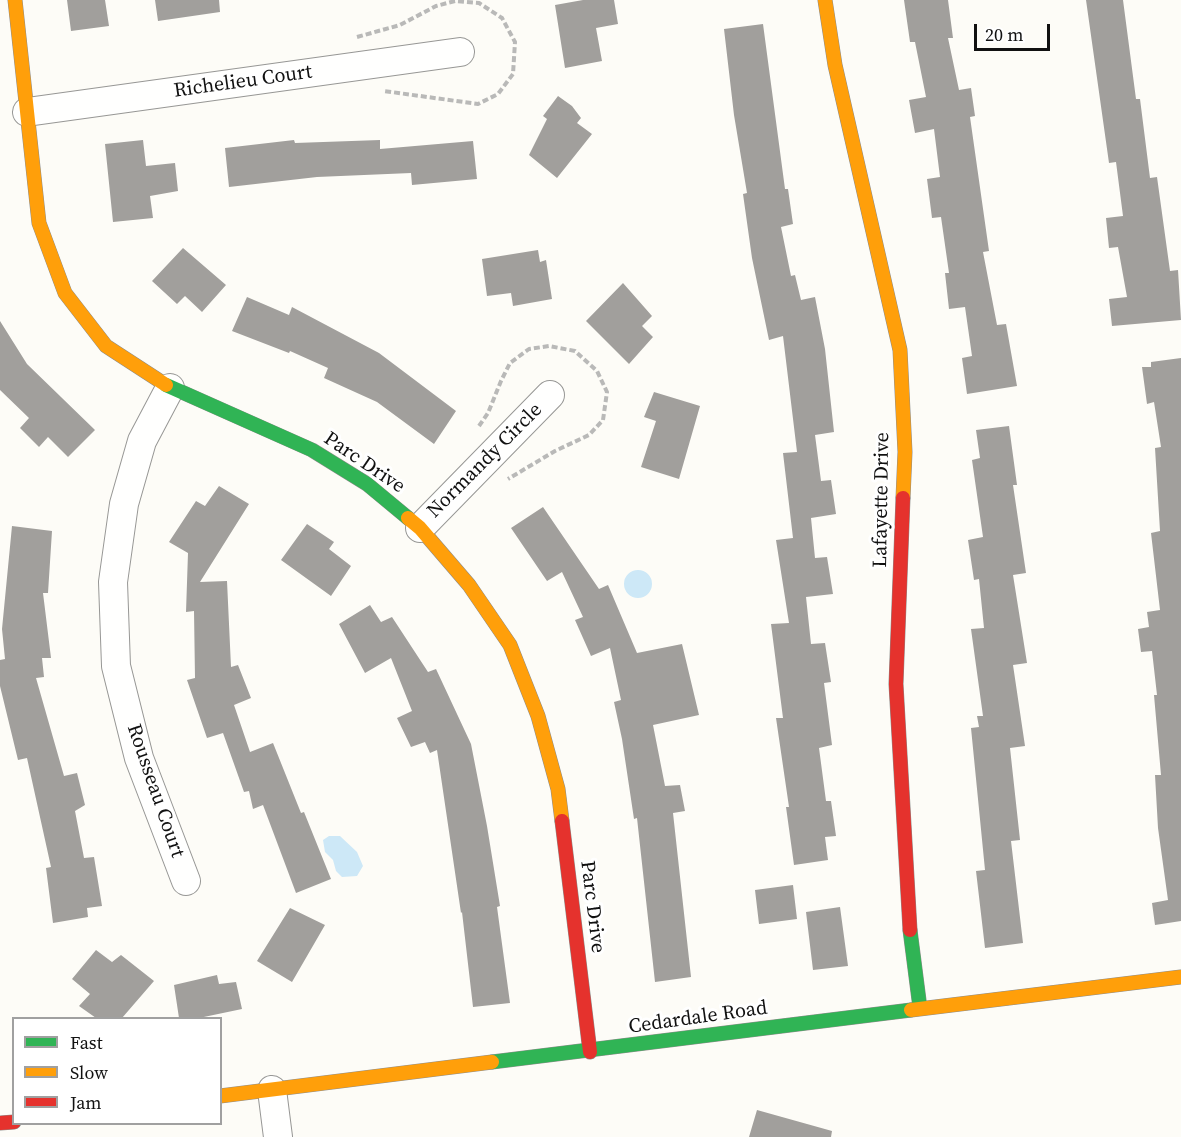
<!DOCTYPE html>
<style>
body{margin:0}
#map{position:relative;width:1181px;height:1137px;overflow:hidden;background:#fdfcf7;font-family:"Source Serif 4",serif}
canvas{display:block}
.legend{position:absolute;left:12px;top:1017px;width:210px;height:108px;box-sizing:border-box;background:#fff;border:2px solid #a0a0a0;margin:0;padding:8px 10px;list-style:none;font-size:18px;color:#111}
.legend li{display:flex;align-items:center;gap:12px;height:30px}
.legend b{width:30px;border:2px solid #a0a0a0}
.scale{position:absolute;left:974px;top:24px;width:76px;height:27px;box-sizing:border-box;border:3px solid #111;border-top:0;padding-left:8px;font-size:18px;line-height:21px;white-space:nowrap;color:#111;-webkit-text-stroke:4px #fff;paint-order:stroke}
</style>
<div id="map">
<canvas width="1181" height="1137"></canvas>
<ul class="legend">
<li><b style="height:8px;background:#30b455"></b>Fast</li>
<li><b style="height:8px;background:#ff9f0a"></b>Slow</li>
<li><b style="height:8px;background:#e5322d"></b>Jam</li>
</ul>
<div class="scale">20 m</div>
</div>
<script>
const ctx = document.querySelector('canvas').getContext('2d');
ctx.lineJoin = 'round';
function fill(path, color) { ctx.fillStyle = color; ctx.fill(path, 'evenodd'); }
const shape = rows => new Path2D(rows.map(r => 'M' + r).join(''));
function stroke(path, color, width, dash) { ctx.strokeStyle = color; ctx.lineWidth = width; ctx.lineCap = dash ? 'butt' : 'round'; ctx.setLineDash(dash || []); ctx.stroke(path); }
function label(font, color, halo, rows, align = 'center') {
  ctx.font = font + ' "Source Serif 4",serif'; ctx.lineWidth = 6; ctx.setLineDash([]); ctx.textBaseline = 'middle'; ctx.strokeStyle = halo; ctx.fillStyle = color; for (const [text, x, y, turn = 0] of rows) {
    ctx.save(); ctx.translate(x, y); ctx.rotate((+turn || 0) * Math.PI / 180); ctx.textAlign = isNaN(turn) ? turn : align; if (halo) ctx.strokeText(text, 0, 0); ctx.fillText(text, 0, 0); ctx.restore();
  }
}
const water = shape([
 '624 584a14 14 0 1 1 28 0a14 14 0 1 1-28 0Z',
 [329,836,340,836,357,852,363,866,357,876,342,877,336,871,333,860,325,852,323,840]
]);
const building = shape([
 [67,0,105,0,109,26,71,31],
 [155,0,219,0,220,12,158,21],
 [583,0,614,0,618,24,596,28,602,61,565,68,555,5],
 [904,0,948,0,953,38,948,38,959,90,971,88,975,116,970,117,989,251,983,252,997,325,1006,324,1017,386,967,394,962,358,972,356,965,307,949,309,945,273,949,273,941,217,932,218,927,179,940,177,934,129,915,133,909,100,926,97,915,42,910,42],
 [1086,0,1123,0,1136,99,1140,99,1150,178,1157,177,1170,271,1178,270,1181,320,1112,326,1109,299,1127,297,1118,247,1109,248,1106,218,1123,216,1116,162,1109,163],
 [763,24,785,189,788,189,793,224,781,227,791,276,795,275,801,300,815,297,825,349,834,432,815,435,821,481,831,480,836,514,811,518,815,558,827,557,833,594,806,597,811,644,825,643,831,682,824,683,832,745,819,748,826,801,831,801,836,836,825,837,828,860,794,865,786,807,789,807,776,718,783,718,771,624,789,623,776,540,793,538,783,453,797,452,783,336,769,340,752,258,743,194,747,193,734,115,724,29],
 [558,96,572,106,581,118,577,123,592,134,557,178,529,155,547,119,543,116],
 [143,140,146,166,175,163,178,191,150,196,153,218,113,222,105,144],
 [294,140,295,143,380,140,380,149,473,141,477,179,412,185,411,173,317,177,229,187,225,148],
 [183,248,226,285,202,312,185,296,177,304,152,281],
 [538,250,540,262,546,260,552,299,513,306,511,293,487,296,482,259],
 [623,283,652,316,642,326,653,337,629,364,586,321],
 [247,297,289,315,292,307,379,353,456,411,434,444,377,402,324,378,328,368,290,351,289,353,232,331],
 [0,321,27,364,95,430,68,457,48,437,39,447,20,428,29,418,0,390],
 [1181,358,1181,921,1155,925,1152,903,1168,900,1158,828,1155,775,1161,775,1154,695,1157,695,1152,651,1141,652,1138,629,1149,627,1147,612,1160,610,1151,533,1160,531,1155,448,1161,447,1154,402,1147,404,1142,367,1151,367,1151,362],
 [654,392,700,406,679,479,641,467,656,421,644,417],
 [1009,426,1017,485,1013,485,1026,573,1013,575,1027,663,1013,665,1025,746,1010,748,1020,840,1011,841,1023,943,985,948,976,871,985,870,971,728,979,727,977,716,983,716,971,629,984,628,979,579,974,580,968,540,983,537,972,460,980,458,976,430],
 [219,486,249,504,200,582,227,581,231,667,238,665,251,698,234,705,250,752,273,743,301,813,304,812,331,879,296,893,263,805,253,809,249,791,244,792,223,733,207,738,187,680,195,678,194,611,186,612,188,553,169,542,196,501,205,506],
 [543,507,599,589,608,585,637,653,682,644,699,715,653,725,665,786,680,785,685,811,673,813,691,977,655,982,637,818,634,819,622,739,614,702,621,700,610,648,591,656,575,620,583,617,562,572,547,581,511,528],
 [307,524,334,542,329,549,351,566,331,596,281,560],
 [12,526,52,531,48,593,43,593,51,658,42,658,44,677,36,678,64,776,77,773,85,805,75,811,84,858,94,857,102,906,87,908,88,917,53,923,46,868,51,867,27,758,18,760,0,686,0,660,5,659,2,629],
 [370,605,381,622,392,617,428,672,436,669,471,744,487,826,500,906,497,907,510,1003,473,1007,462,912,461,913,437,750,430,753,425,742,411,747,397,718,412,711,391,658,365,673,339,624],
 [793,885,797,919,759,924,755,890],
 [840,907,848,966,813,970,806,912],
 [290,908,325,925,292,982,257,961],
 [96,950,112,962,121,955,154,981,122,1018,96,1018,79,1006,90,994,72,979],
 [217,975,219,984,236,982,242,1009,199,1018,179,1018,174,985],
 [757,1110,832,1131,831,1137,749,1137]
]);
const path = shape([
 [357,37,400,25,436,6,455,1,479,3,502,18,515,42,513,74,498,94,478,104,384,91],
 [479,426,488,413,501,381,510,363,529,349,549,346,575,351,597,371,607,392,603,420,589,435,555,451,508,479]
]);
const street = shape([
 [27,112,460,52],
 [170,388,142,441,124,504,113,582,116,666,139,758,186,881],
 [420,528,550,395],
 [272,1090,278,1137]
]);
const fast = shape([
 [166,385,312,450,367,484,408,518],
 [910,930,920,1008],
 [492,1062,911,1010]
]);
const slow = shape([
 [15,0,39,223,65,293,106,346,166,385],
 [825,0,835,65,900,350,905,452,903,498],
 [408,518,420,528,469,585,510,645,538,716,558,789,562,821],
 [911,1010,1181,977],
 [220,1096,492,1062]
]);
const jam = shape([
 [903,498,896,684,910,930],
 [562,821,590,1052],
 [0,1123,14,1122]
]);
const streetNames = [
 ["Richelieu Court",243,82,-8],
 ["Normandy Circle",485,461,-45],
 ["Parc Drive",364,463,34],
 ["Lafayette Drive",882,500,-89],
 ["Rousseau Court",155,791,71],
 ["Parc Drive",592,907,83],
 ["Cedardale Road",698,1018,-8]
];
fill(water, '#cde8f7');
fill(building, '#a19f9c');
stroke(street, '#979795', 30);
stroke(fast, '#8e8d8b', 15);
stroke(slow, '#8e8d8b', 15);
stroke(jam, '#8e8d8b', 15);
stroke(path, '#b9b9b8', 4, [6, 3]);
stroke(street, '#fffffe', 28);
stroke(fast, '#30b455', 14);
stroke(slow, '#ff9f0a', 14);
stroke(jam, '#e5322d', 14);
label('20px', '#111', '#fff', streetNames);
</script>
